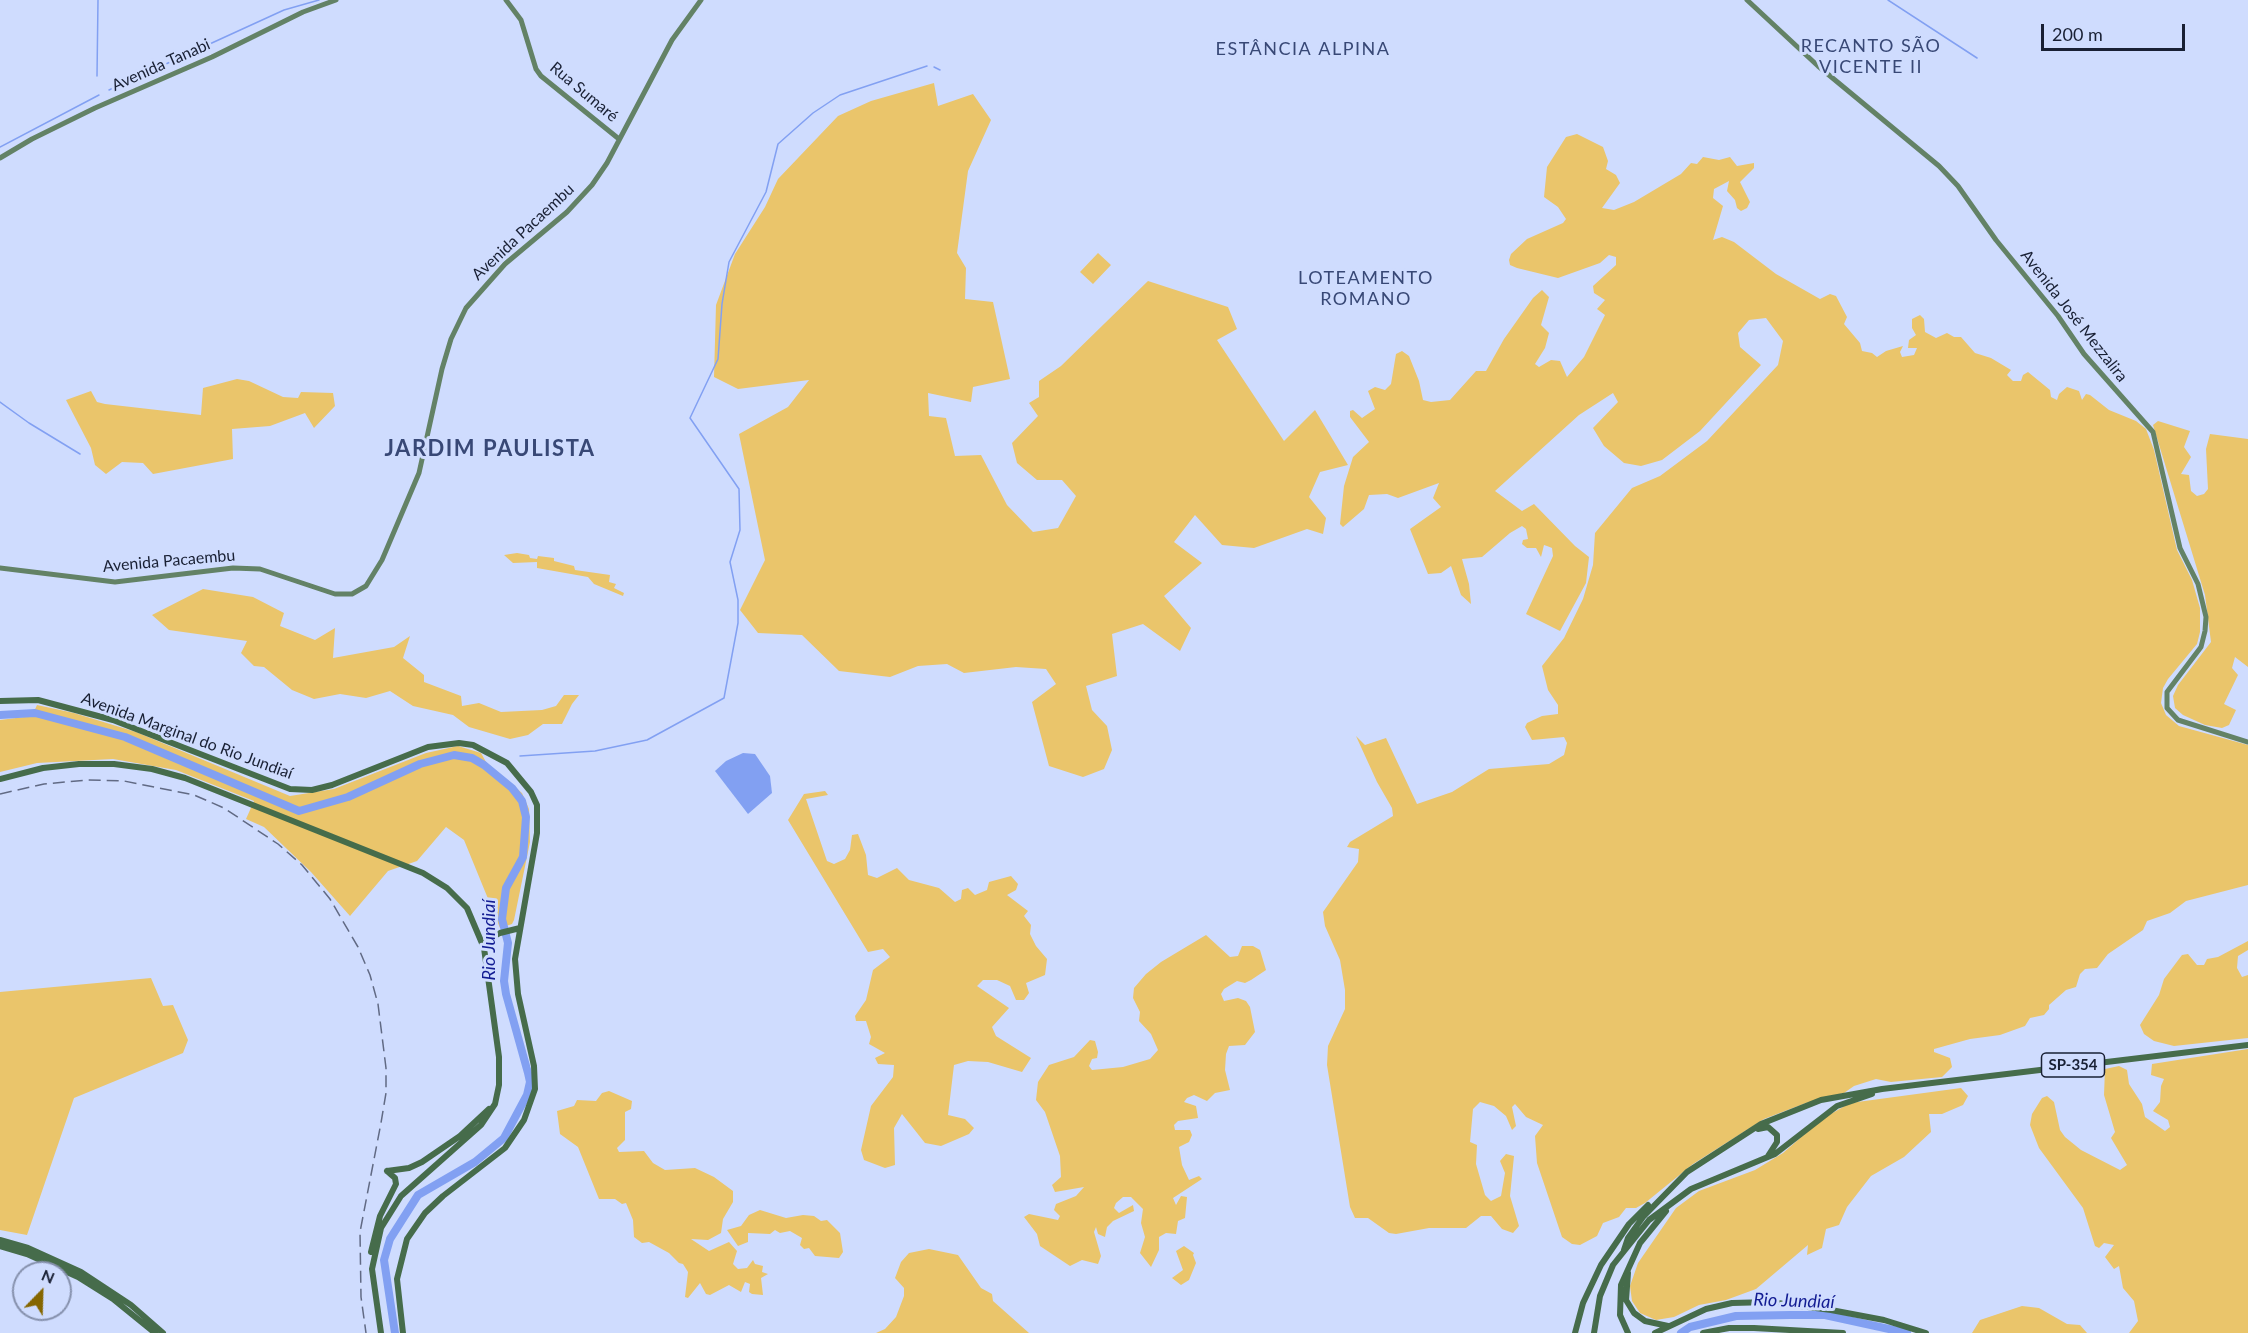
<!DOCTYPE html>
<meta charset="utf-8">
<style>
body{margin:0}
#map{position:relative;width:2248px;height:1333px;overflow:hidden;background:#cfdcfe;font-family:Lato,sans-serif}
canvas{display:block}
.north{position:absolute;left:12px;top:1261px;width:60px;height:60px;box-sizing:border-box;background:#cfdcfe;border:2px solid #8691ad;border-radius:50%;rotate:23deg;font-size:16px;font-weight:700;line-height:24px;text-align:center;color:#192034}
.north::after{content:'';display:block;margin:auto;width:21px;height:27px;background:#856600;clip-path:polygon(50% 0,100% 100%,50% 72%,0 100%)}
.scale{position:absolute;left:2041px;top:24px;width:144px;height:27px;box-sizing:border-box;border:3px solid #192034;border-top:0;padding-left:8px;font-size:18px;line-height:21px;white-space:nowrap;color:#192034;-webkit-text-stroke:4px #cfdcfe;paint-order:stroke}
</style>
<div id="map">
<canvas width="2248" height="1333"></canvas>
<div class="north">N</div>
<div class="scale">200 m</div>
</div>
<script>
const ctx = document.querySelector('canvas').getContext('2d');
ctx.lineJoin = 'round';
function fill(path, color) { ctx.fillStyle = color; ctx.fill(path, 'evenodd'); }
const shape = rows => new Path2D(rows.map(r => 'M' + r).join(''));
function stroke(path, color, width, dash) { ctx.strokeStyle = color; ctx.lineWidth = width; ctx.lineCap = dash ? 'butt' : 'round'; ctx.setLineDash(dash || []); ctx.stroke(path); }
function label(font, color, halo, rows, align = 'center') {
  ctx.font = font + ' Lato,sans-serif'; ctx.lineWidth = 6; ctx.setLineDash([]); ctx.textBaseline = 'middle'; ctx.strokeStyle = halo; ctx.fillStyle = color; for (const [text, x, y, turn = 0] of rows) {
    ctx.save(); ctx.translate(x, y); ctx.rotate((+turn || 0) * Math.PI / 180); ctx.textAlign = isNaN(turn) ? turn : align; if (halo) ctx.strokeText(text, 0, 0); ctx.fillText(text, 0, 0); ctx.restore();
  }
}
const green = shape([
 [934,83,938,106,973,94,991,120,968,171,957,253,966,268,965,299,993,302,1010,379,973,387,971,402,928,393,929,416,946,418,955,456,981,455,1007,505,1033,532,1058,528,1076,496,1062,480,1037,480,1017,463,1012,443,1038,416,1029,403,1039,397,1039,381,1061,366,1148,281,1228,307,1237,329,1217,340,1284,441,1315,410,1348,465,1320,472,1309,497,1326,518,1323,534,1307,529,1254,548,1222,545,1195,515,1174,542,1202,563,1164,596,1191,628,1180,651,1143,624,1112,634,1117,676,1086,686,1092,710,1107,726,1112,750,1104,769,1083,777,1049,766,1032,702,1056,684,1046,669,1016,667,964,673,947,664,918,666,890,677,839,671,802,635,758,633,740,610,765,560,739,434,788,407,809,380,738,389,714,377,716,305,735,254,765,207,778,179,838,116,871,101],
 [1577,134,1603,147,1608,161,1606,169,1616,175,1620,183,1602,208,1614,210,1634,202,1681,174,1691,163,1697,164,1703,157,1719,160,1730,157,1737,166,1754,163,1754,168,1740,182,1750,202,1747,208,1741,211,1737,208,1735,200,1727,191,1729,181,1714,189,1713,198,1723,206,1713,240,1722,237,1734,242,1776,274,1820,299,1830,294,1836,296,1847,317,1844,324,1860,343,1862,351,1872,353,1877,357,1886,351,1903,346,1900,352,1902,357,1914,355,1917,348,1908,348,1909,340,1916,335,1912,328,1912,319,1920,315,1924,319,1925,332,1936,338,1947,333,1954,337,1961,337,1975,353,1991,358,2011,370,2007,375,2013,381,2021,381,2023,375,2028,372,2050,390,2051,397,2057,400,2059,394,2067,387,2079,391,2082,400,2086,394,2090,395,2109,410,2136,421,2146,429,2154,450,2177,550,2192,580,2200,608,2200,632,2197,644,2168,679,2163,688,2161,703,2166,715,2179,726,2248,745,2248,885,2186,901,2170,913,2147,921,2143,930,2108,954,2097,968,2085,969,2080,974,2076,987,2066,990,2049,1005,2049,1009,2044,1015,2030,1018,2025,1026,2000,1035,1970,1039,1934,1049,1934,1052,1950,1058,1952,1067,1942,1077,1891,1082,1876,1079,1854,1086,1844,1093,1806,1103,1764,1119,1693,1164,1645,1203,1636,1208,1626,1208,1619,1217,1603,1223,1597,1236,1580,1245,1572,1244,1562,1237,1537,1163,1535,1136,1543,1125,1526,1117,1515,1104,1512,1107,1516,1126,1512,1130,1506,1116,1494,1106,1480,1102,1473,1109,1470,1142,1477,1145,1476,1164,1485,1195,1491,1201,1501,1196,1505,1173,1500,1161,1506,1154,1514,1156,1510,1196,1519,1226,1513,1233,1502,1229,1491,1216,1481,1216,1466,1228,1429,1228,1396,1234,1389,1233,1368,1218,1355,1218,1350,1207,1327,1065,1328,1046,1345,1009,1345,990,1340,960,1325,926,1323,912,1358,862,1359,849,1347,847,1350,842,1393,816,1392,808,1377,782,1356,736,1365,745,1386,738,1417,804,1452,792,1489,769,1549,764,1564,755,1567,743,1564,737,1532,740,1525,727,1527,723,1542,716,1558,714,1558,705,1548,690,1542,666,1564,638,1583,599,1593,565,1595,533,1632,488,1660,476,1707,441,1778,365,1783,341,1766,318,1749,320,1738,333,1740,347,1761,365,1700,431,1662,460,1641,466,1624,463,1604,446,1593,428,1618,402,1613,393,1579,415,1495,491,1522,511,1534,504,1575,546,1589,557,1586,583,1560,631,1526,614,1553,556,1552,548,1547,546,1544,545,1541,557,1536,548,1527,548,1522,544,1523,540,1528,539,1526,529,1522,526,1510,533,1482,557,1462,559,1469,584,1471,604,1461,595,1451,566,1441,573,1428,574,1410,529,1441,507,1433,498,1439,483,1398,498,1387,494,1369,495,1364,509,1343,527,1340,524,1344,486,1353,457,1369,442,1350,417,1350,411,1353,410,1362,418,1375,409,1368,391,1375,387,1385,390,1391,384,1396,354,1402,351,1409,356,1419,381,1423,400,1431,402,1450,400,1476,371,1486,371,1504,339,1533,298,1542,290,1549,297,1541,325,1549,333,1545,348,1535,364,1539,367,1551,360,1560,361,1567,377,1584,357,1605,315,1597,309,1605,300,1594,293,1593,286,1616,265,1616,257,1609,255,1600,263,1558,278,1517,268,1510,265,1509,260,1511,254,1527,239,1563,223,1566,219,1558,207,1544,197,1547,167,1566,137],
 [1098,253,1111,265,1093,284,1080,272],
 [237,379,249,381,283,397,298,398,301,392,333,393,335,406,314,428,305,413,270,426,232,429,233,459,153,474,143,463,122,462,106,474,95,465,91,448,66,400,91,391,97,402,105,404,201,415,203,388],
 [2158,421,2190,431,2184,447,2191,457,2181,474,2189,475,2191,491,2197,496,2204,494,2208,489,2206,449,2210,434,2248,439,2248,667,2235,657,2232,668,2238,675,2224,704,2236,710,2229,725,2222,728,2205,725,2183,715,2175,708,2173,696,2178,685,2211,642,2205,595,2153,425],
 [517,553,529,555,530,558,537,559,538,556,554,558,554,561,574,566,575,570,610,575,609,582,616,584,614,588,624,593,623,596,594,584,588,577,537,568,537,562,513,563,504,555],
 [203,589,253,597,284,613,280,626,315,640,335,628,333,658,394,647,410,636,403,658,424,675,424,682,461,696,462,706,479,703,501,712,542,710,556,706,564,695,579,695,572,704,562,724,543,724,528,735,510,739,469,727,453,715,413,706,390,691,366,698,340,694,314,699,292,690,264,667,254,666,241,653,247,641,169,630,152,615],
 [37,705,74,713,136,732,290,796,334,789,426,753,458,746,481,753,486,762,522,793,529,809,530,842,514,920,512,924,500,928,464,840,446,827,417,861,388,871,350,916,311,872,264,827,246,819,254,801,176,770,113,759,37,763,0,772,0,720,32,716],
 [825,791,828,795,806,799,827,861,834,864,845,859,850,850,852,835,858,834,866,855,868,875,877,878,897,868,909,880,939,888,955,902,961,899,962,890,968,888,975,895,987,890,989,882,1011,876,1018,884,1016,890,1007,895,1028,911,1024,916,1031,925,1030,934,1036,946,1047,959,1045,975,1026,983,1029,993,1024,1000,1016,1000,1010,986,997,980,983,980,977,986,1009,1008,992,1027,996,1036,1031,1058,1022,1072,988,1062,968,1061,954,1065,948,1115,965,1119,974,1128,969,1134,941,1146,925,1143,902,1114,894,1128,895,1165,885,1168,864,1160,861,1150,871,1106,893,1077,894,1065,878,1064,875,1058,885,1053,869,1044,871,1037,866,1021,856,1021,855,1016,866,1000,873,970,890,957,883,949,868,952,788,820,804,794],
 [1206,935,1230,957,1238,956,1242,946,1253,946,1260,950,1266,970,1251,980,1245,983,1237,981,1224,989,1221,994,1224,1001,1238,998,1246,1001,1250,1007,1255,1032,1245,1045,1229,1046,1226,1054,1225,1070,1230,1090,1215,1093,1207,1101,1194,1095,1187,1098,1184,1102,1196,1106,1198,1118,1178,1121,1174,1125,1175,1130,1190,1130,1192,1135,1189,1142,1179,1147,1182,1165,1189,1180,1199,1176,1202,1179,1173,1198,1176,1205,1181,1196,1187,1197,1185,1218,1178,1221,1176,1234,1166,1233,1159,1237,1159,1250,1151,1267,1140,1253,1145,1237,1141,1223,1143,1209,1131,1197,1123,1197,1116,1203,1114,1208,1119,1213,1133,1205,1134,1211,1113,1221,1107,1227,1105,1237,1098,1234,1096,1227,1094,1232,1101,1256,1098,1264,1082,1260,1070,1266,1040,1246,1037,1234,1024,1217,1029,1214,1058,1220,1060,1216,1054,1210,1056,1204,1076,1196,1084,1187,1055,1192,1052,1185,1061,1177,1060,1156,1045,1112,1036,1100,1038,1082,1049,1065,1074,1057,1090,1040,1095,1041,1098,1052,1097,1058,1092,1059,1089,1066,1092,1070,1123,1067,1150,1059,1158,1050,1151,1034,1139,1021,1140,1012,1133,998,1134,988,1146,974,1161,962],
 [2248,941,2248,950,2238,956,2237,968,2242,977,2248,975,2248,1038,2174,1046,2154,1041,2144,1034,2140,1025,2159,995,2164,979,2182,955,2188,954,2197,965,2204,965,2207,959,2218,957],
 [151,978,163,1006,173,1005,188,1040,183,1053,74,1098,27,1235,0,1230,0,992],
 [2248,1049,2248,1333,2129,1333,2138,1321,2134,1301,2123,1288,2119,1266,2114,1269,2105,1257,2114,1245,2104,1243,2099,1248,2095,1246,2083,1208,2039,1148,2030,1125,2032,1114,2042,1098,2047,1096,2054,1102,2060,1130,2065,1137,2081,1150,2120,1170,2127,1165,2111,1138,2115,1132,2104,1095,2105,1069,2119,1066,2127,1070,2129,1084,2142,1104,2145,1117,2165,1131,2170,1127,2168,1120,2153,1111,2160,1102,2161,1086,2164,1079,2151,1075,2152,1064],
 [1961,1088,1968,1096,1963,1105,1942,1114,1929,1114,1931,1132,1904,1157,1871,1176,1847,1207,1839,1225,1826,1229,1822,1248,1807,1255,1808,1245,1756,1289,1726,1300,1699,1305,1674,1317,1656,1320,1640,1313,1632,1301,1630,1286,1638,1263,1676,1208,1699,1191,1755,1170,1783,1153,1822,1119,1850,1103],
 [609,1091,632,1101,631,1109,625,1112,625,1140,617,1148,619,1152,644,1151,653,1163,665,1170,695,1168,714,1177,733,1191,733,1202,723,1219,721,1233,708,1240,691,1239,709,1251,729,1242,737,1251,733,1264,738,1269,747,1268,753,1260,755,1264,763,1266,762,1272,768,1274,761,1278,763,1295,752,1294,749,1292,750,1284,745,1282,741,1292,729,1285,710,1295,706,1294,700,1283,688,1298,685,1297,688,1272,683,1264,679,1263,669,1253,649,1242,642,1243,634,1237,633,1220,626,1203,622,1204,615,1199,599,1199,578,1147,560,1134,557,1111,574,1106,577,1100,596,1101,602,1093],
 [760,1210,786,1218,803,1215,814,1216,821,1221,827,1220,840,1233,843,1252,839,1258,815,1256,809,1248,804,1249,800,1245,802,1238,790,1231,780,1233,775,1230,770,1234,748,1233,748,1242,738,1246,727,1230,741,1226,749,1215],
 [1184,1246,1194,1253,1193,1255,1196,1263,1189,1280,1181,1285,1172,1278,1183,1270,1176,1251],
 [929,1249,958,1255,981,1288,992,1294,993,1301,1029,1333,876,1333,885,1329,896,1317,904,1296,904,1288,895,1278,901,1262,909,1253],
 [2022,1306,2039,1308,2067,1324,2080,1325,2087,1333,1972,1333,1980,1320]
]);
const water = shape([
 [743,753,755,754,770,776,772,793,748,814,715,771,726,761]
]);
const stream = shape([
 [1888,0,1977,58],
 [934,67,940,70],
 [97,76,98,0],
 [109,90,284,10,319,0],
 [0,147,99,95],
 [0,402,29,423,80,454],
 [520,756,595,751,647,740,724,698,738,623,738,600,730,562,740,530,739,489,690,418,718,359,722,304,729,262,766,192,778,144,813,113,840,95,927,66],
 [472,758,478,758]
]);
const river = shape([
 [0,715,35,713,125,737,299,811,348,797,420,764,454,755,472,758,484,765,512,788,522,801,526,817,523,857,506,888,502,919,508,943,504,981,506,994,528,1073,530,1082,527,1095,504,1138,475,1162,418,1195,390,1239,384,1260,395,1333],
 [1681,1333,1690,1327,1736,1316,1790,1315,1825,1315,1907,1333]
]);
const secondary = shape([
 [506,0,521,20,536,69,541,76,619,139],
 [1747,0,1818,66,1939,166,1958,186,1996,240,2058,316,2084,354,2153,432,2180,548,2198,584,2206,617,2205,631,2201,647,2167,692,2167,708,2178,720,2248,742],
 [0,158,32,139,95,108,212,57,303,12,336,0],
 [0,568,115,582,233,568,260,569,335,594,352,594,366,586,382,560,419,473,442,369,451,339,466,308,505,264,567,212,592,185,607,163,672,40,701,0]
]);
const primary = shape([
 [0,701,38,700,113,720,290,789,312,790,332,785,428,747,459,743,473,745,507,763,531,792,537,805,537,833,515,959,518,994,534,1066,535,1089,524,1120,505,1148,443,1196,425,1213,407,1239,397,1279,403,1333],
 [0,779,43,768,79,764,114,764,152,769,185,778,423,873,447,888,467,908,484,948,499,1057,499,1085,495,1104,481,1125,401,1196,381,1228,372,1269,381,1333],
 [482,943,500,933,520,928],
 [1758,1129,1768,1127,1777,1135,1777,1142,1768,1156],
 [387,1171,409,1168,422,1162,460,1136,489,1109],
 [0,1240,28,1248,81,1272,131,1305,163,1333],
 [0,1246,27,1254,78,1277,113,1299,155,1333],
 [1624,1250,1628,1238,1643,1217,1687,1172,1761,1124,1821,1100,1882,1089,2248,1045],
 [371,1252,380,1216,396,1184,395,1178,387,1171],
 [1628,1273,1626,1300,1634,1313,1645,1321,1668,1326],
 [1575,1333,1583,1303,1601,1265,1629,1224,1648,1205],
 [1594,1333,1600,1296,1613,1265,1649,1220,1691,1189,1775,1154,1837,1106,1872,1094],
 [1628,1333,1620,1315,1621,1285,1640,1243,1666,1211],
 [1655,1333,1706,1309,1732,1303,1770,1302,1831,1310,1884,1320,1926,1333],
 [1703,1333,1729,1328,1754,1328,1843,1333]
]);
const rail = shape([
 [0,794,44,784,88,780,124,781,194,795,224,808,278,844,302,865,330,899,358,947,370,975,378,1004,386,1068,386,1093,381,1123,360,1232,361,1297,366,1333]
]);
const shields = [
 [2073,1065,63]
];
const shieldNames = [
 ["SP-354",2073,1065]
];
const streetNames = [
 ["Avenida Tanabi",161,65,-24],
 ["Rua Sumaré",584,92,40],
 ["Avenida Pacaembu",523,232,-43],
 ["Avenida José Mezzalira",2074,316,52],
 ["Avenida Pacaembu",169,561,-5],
 ["Avenida Marginal do Rio Jundiaí",187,736,20]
];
const neighbourhoodNames = [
 ["RECANTO SÃO",1871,46],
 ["VICENTE II",1871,67],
 ["ESTÂNCIA ALPINA",1303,49],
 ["LOTEAMENTO",1366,278],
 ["ROMANO",1366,299]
];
const waterNames = [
 ["Rio Jundiaí",489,940,-90],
 ["Rio Jundiaí",1794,1301,2]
];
const districtNames = [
 ["JARDIM PAULISTA",490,449]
];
fill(green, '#eac56b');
fill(water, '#82a0f2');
stroke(stream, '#82a0f2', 1.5);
stroke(river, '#82a0f2', 8);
stroke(secondary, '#638266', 5);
stroke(primary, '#466c4b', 6);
stroke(rail, '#616a84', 1.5, [12, 6]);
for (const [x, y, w] of shields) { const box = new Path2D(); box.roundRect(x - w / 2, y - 12, w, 24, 4.5); ctx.fillStyle = '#cfdcfe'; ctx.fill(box); stroke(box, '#192034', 1.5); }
label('bold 15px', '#192034', null, shieldNames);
label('16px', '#192034', '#cfdcfe', streetNames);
ctx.letterSpacing = '1.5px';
label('18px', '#384876', '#cfdcfe', neighbourhoodNames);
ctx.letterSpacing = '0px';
label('italic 18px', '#121c93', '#cfdcfe', waterNames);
ctx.letterSpacing = '1.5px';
label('bold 22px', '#384876', '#cfdcfe', districtNames);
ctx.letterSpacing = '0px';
</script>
